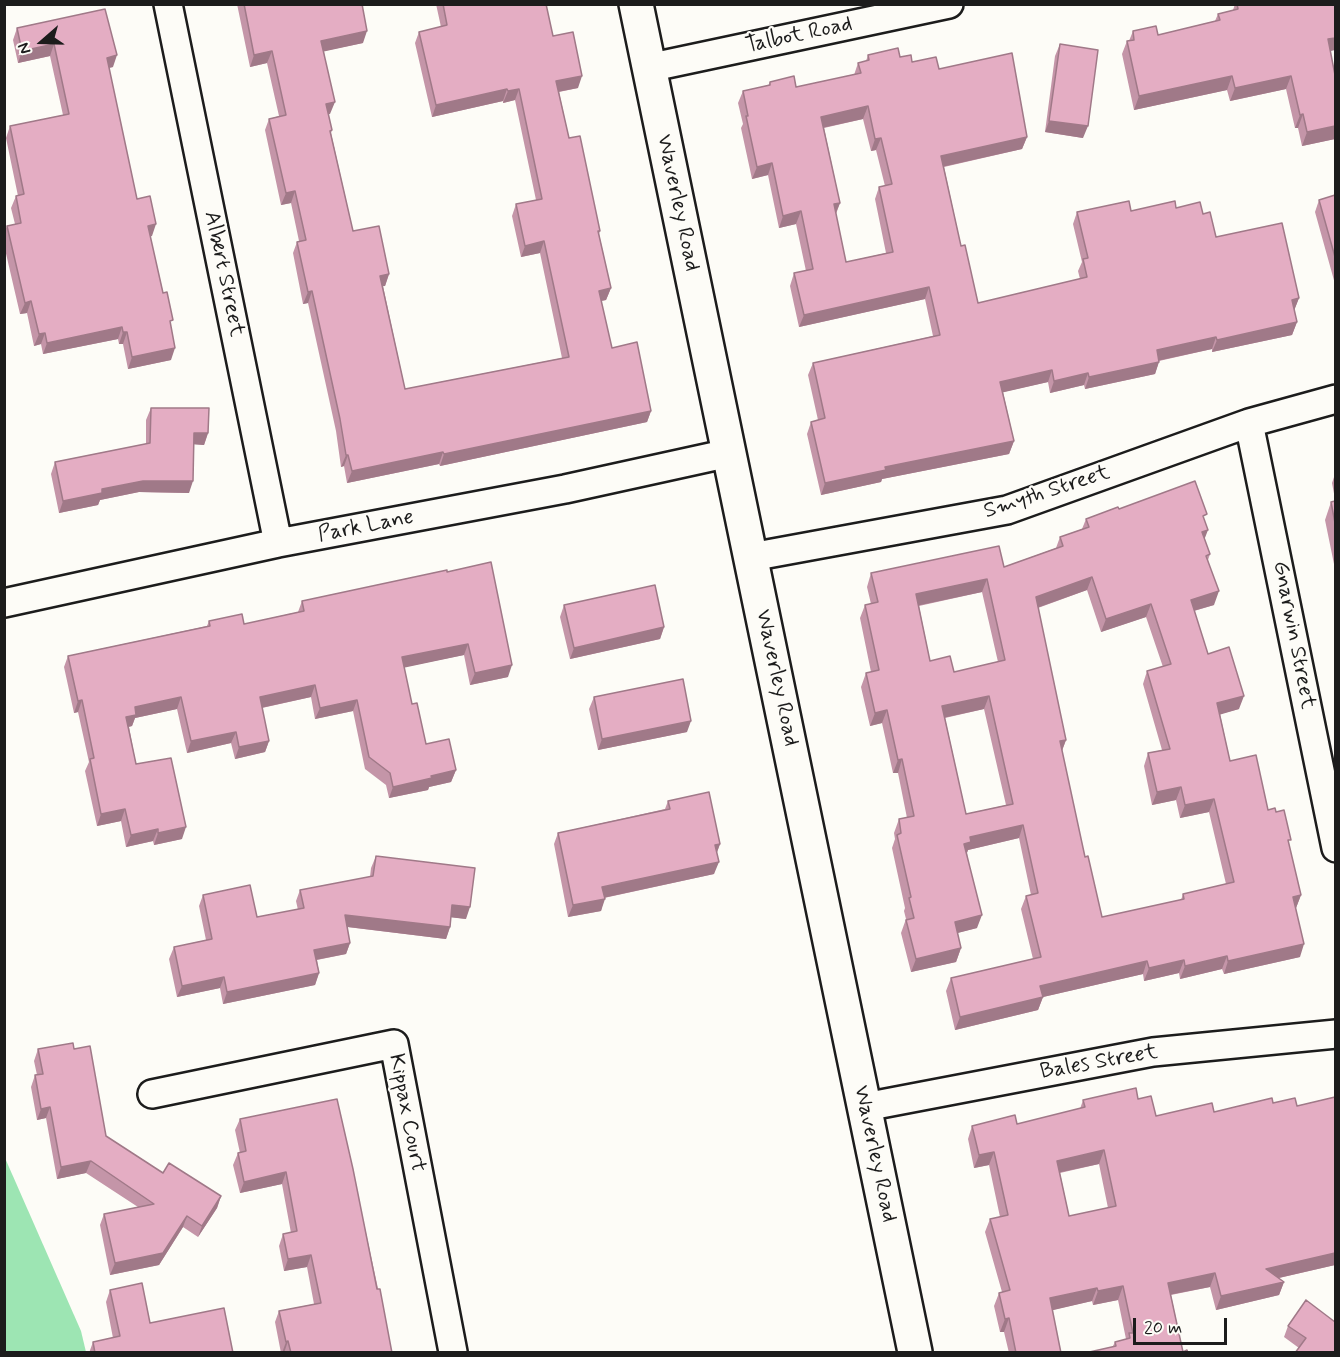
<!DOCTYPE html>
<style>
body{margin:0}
#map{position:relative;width:1340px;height:1357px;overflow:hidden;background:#fdfcf7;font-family:Mynerve,sans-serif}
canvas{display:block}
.frame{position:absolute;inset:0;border:6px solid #1c1c1c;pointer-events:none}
.north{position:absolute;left:12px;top:12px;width:60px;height:60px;-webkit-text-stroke:4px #fdfcf7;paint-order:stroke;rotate:250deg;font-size:16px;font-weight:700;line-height:24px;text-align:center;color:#1c1c1c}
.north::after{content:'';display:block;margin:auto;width:21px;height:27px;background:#1c1c1c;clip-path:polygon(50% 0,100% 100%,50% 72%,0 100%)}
.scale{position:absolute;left:1133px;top:1318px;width:94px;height:27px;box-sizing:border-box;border:3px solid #1c1c1c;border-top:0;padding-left:8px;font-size:18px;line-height:21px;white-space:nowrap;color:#1c1c1c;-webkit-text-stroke:4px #fdfcf7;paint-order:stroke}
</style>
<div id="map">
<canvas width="1340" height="1357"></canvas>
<div class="frame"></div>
<div class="north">N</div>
<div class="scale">20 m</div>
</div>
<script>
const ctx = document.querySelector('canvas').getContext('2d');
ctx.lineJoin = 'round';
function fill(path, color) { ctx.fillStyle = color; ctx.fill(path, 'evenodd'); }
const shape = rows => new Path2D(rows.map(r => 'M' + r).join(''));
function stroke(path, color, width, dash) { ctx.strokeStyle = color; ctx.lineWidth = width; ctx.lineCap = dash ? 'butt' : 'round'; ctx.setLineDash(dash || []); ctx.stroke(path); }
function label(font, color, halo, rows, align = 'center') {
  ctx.font = font + ' Mynerve,sans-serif'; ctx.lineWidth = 4.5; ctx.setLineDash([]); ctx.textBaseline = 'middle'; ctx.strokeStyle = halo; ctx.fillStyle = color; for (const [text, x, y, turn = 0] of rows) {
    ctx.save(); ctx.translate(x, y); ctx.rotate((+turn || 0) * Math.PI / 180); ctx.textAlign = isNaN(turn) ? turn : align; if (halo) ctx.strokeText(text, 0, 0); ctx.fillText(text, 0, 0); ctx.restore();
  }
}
const green = shape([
 [5,1158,81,1331,86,1352,5,1352]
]);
const street = shape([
 [168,4,278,543],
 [648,68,949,4],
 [1249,423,1336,848],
 [751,557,1007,510,1249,423,1336,399],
 [4,603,278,543,565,489,729,453],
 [152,1094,394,1044,453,1352],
 [865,1107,1153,1052,1336,1034]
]);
const primary = shape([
 [636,4,915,1352]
]);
const wall = shape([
 [237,4,362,4,363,43,324,51,330,114,328,114,332,130,331,133,353,231,389,274,385,286,383,286,405,389,562,358,540,253,521,257,512,216,516,204,536,200,515,100,503,103,503,101,432,117,415,43,419,32,441,27,436,4,546,4,553,36,578,88,559,92,569,138,600,231,599,234,611,288,606,300,601,301,612,348,651,411,647,422,440,466,439,464,347,483,344,466,341,467,336,431,308,303,303,304,293,253,297,242,299,241,291,203,281,205,265,130,269,119,279,116,267,63,250,67],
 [1235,4,1335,4,1330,51,1335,75,1335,139,1302,146,1298,128,1295,128,1286,89,1230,101,1227,90,1134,110,1122,54,1127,41,1129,41,1133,31,1158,35,1215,21,1218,14,1233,10],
 [17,28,113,67,109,68,137,199,152,236,150,236,171,326,171,360,128,369,123,344,119,344,118,339,43,354,41,344,34,346,27,313,20,314,4,245,4,233,7,226,15,224,11,208,16,196,18,196,6,138,10,126,63,115,50,56,18,63,13,40],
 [1060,44,1083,138,1045,132,1055,56],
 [868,55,900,57,912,62,939,69,1027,137,1022,149,944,167,961,246,978,303,1080,279,1078,271,1082,262,1073,224,1077,212,1131,211,1176,208,1203,214,1216,237,1299,298,1294,310,1297,322,1292,335,1212,352,1212,349,1159,361,1155,374,1085,389,1084,385,1050,393,1048,382,1003,392,1014,441,1009,454,882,479,881,482,821,495,807,434,811,422,818,420,808,375,813,363,933,336,925,299,799,327,790,286,794,273,806,271,796,224,779,228,768,175,752,179,741,128,743,124,738,103,743,91,768,86,770,82,796,87,854,75,858,63,866,61],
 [863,119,871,151,876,150,885,186,879,187,875,199,886,253,846,262,836,214,840,203,824,128],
 [1335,195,1335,284,1315,212,1319,200],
 [151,408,208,433,204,445,194,444,189,493,139,492,100,500,98,505,59,513,51,474,55,462,146,444,146,420],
 [1335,474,1335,499,1332,483],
 [1335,501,1335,569,1325,520,1331,502],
 [1119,509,1205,521,1204,539,1210,554,1208,560,1214,605,1194,611,1208,654,1239,709,1220,714,1230,761,1268,810,1276,812,1289,844,1301,895,1296,908,1300,957,1224,974,1222,969,1180,979,1179,973,1144,981,1143,974,1043,997,1038,1010,955,1030,946,991,951,978,1033,959,1021,909,1026,896,1031,895,1019,838,968,850,967,853,977,928,957,933,961,948,956,962,911,972,901,933,906,919,904,911,905,908,892,848,895,839,894,833,899,819,907,818,898,773,893,773,882,723,870,726,861,687,866,673,871,672,860,618,865,605,871,604,867,587,871,573,1004,567,1056,548,1060,537,1082,529,1086,519],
 [1087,590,1101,632,1146,617,1163,667,1147,671,1143,684,1162,750,1148,753,1144,766,1152,805,1176,800,1180,818,1209,812,1226,884,1183,894,1181,900,1102,917,1085,857,1062,751,1066,740,1038,608],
 [982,592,998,662,954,672,930,661,919,606],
 [984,709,1006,805,966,814,945,718],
 [447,572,508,677,470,685,464,655,404,667,412,704,426,744,456,770,451,782,429,787,428,790,389,798,386,785,365,769,353,711,315,719,311,697,262,708,269,741,265,752,235,759,231,743,187,753,177,709,135,718,132,726,129,727,136,764,182,839,154,845,153,841,126,847,121,821,97,826,85,771,89,762,78,712,74,713,64,667,68,656,207,626,209,621,244,624,298,612,302,601],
 [564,605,664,627,660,639,570,659,560,617],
 [594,697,687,732,598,750,589,709],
 [668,801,720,844,717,852,714,874,604,898,601,911,568,917,554,844,558,833,665,809],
 [376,856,466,919,451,917,450,927,446,939,347,927,350,943,346,954,317,960,319,973,315,985,223,1004,220,988,177,997,169,959,174,947,206,940,199,906,203,895,257,917,298,910,296,901,300,890,370,877,371,868],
 [38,1049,74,1049,106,1136,163,1173,221,1196,217,1208,198,1237,183,1227,159,1265,110,1275,100,1225,104,1214,138,1207,86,1173,57,1179,46,1118,37,1120,31,1087,35,1075,37,1075,34,1061],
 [1335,1097,1335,1265,1279,1278,1284,1282,1279,1295,1216,1310,1210,1287,1171,1295,1183,1352,1188,1353,1113,1346,1115,1342,1126,1339,1118,1300,1093,1305,1092,1301,1052,1310,1061,1353,1009,1353,1004,1332,1000,1332,994,1306,999,1293,1002,1292,985,1232,990,1219,1000,1217,989,1165,974,1168,968,1139,972,1126,1017,1124,1080,1109,1083,1100,1138,1099,1156,1116,1214,1112,1273,1103,1297,1106],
 [1099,1164,1108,1208,1069,1216,1060,1173],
 [337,1099,392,1353,281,1353,275,1322,279,1311,314,1304,307,1267,284,1271,279,1246,283,1234,291,1233,282,1184,240,1193,233,1165,238,1153,240,1153,235,1130,240,1119],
 [110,1290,150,1323,233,1353,89,1353,93,1342,113,1338,106,1302],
 [1335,1322,1299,1348,1284,1337,1288,1326]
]);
const shadedWall = shape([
 [367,31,363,43,317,53,321,41],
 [1335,38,1335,50,1323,53,1328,39],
 [54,44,50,56,18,63,22,51],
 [272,51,267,63,250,67,254,55],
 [117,55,113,67,103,69,107,58],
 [582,76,578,88,552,93,556,81],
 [1232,76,1227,90,1134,110,1139,96],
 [1291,76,1286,89,1230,101,1235,88],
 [507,89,503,101,432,117,436,105],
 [519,89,515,100,503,103,508,91],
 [335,102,330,114,322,115,326,104],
 [868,106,863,119,817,129,821,117],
 [1303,114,1298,128,1295,128,1300,115],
 [1049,121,1088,126,1083,138,1045,132],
 [1335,126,1335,139,1302,146,1307,132],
 [1027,137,1022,149,937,168,941,156],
 [881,138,876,150,871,151,875,139],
 [772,163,768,175,752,179,757,167],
 [295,191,291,203,281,205,286,193],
 [840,203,835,215,834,204],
 [801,211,796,224,779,228,783,216],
 [156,224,152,236,144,238,148,226],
 [544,241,540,253,521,257,525,246],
 [389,274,385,286,376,287,380,276],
 [929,287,925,299,799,327,804,315],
 [611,288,606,300,595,302,599,291],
 [312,291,308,303,303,304,308,292],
 [1299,298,1294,311,1292,300],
 [31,301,27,313,20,314,25,303],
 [1297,322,1292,335,1212,352,1217,340],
 [122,327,118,339,43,354,47,343],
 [123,332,127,332,123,344,119,344],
 [45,333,41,344,34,346,39,334],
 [1216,337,1212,349,1152,362,1157,350],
 [175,348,171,360,128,369,132,357],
 [1159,362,1155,374,1085,389,1089,377],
 [1052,370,1048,382,996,394,1000,382],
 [1088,373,1084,385,1050,393,1054,381],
 [651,411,647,422,440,466,444,454],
 [194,433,208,433,204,445,189,444],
 [1014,441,1009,454,882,479,881,482,821,495,825,483,885,467],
 [443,452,439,464,347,483,352,471],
 [346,455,348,455,344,466,341,467],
 [143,481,193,481,189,493,139,492,100,500,98,505,59,513,63,501,102,489],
 [1208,530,1203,543,1202,532],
 [1092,577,1087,590,1031,610,1036,597],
 [987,579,982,592,911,607,916,594],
 [1219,591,1214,605,1186,613,1191,600],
 [1151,604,1146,617,1101,632,1106,619],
 [664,627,660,639,570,659,574,648],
 [468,644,464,655,398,669,402,657],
 [512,665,508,677,470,685,475,673],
 [315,685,311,697,256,709,260,697],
 [989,696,984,709,938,719,942,706],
 [1244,696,1239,709,1212,717,1217,703],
 [181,697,177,709,135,718,132,726,122,728,126,717,135,707],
 [82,700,78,712,74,713,78,701],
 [357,700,353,711,315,719,320,708],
 [887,710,882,723,870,726,875,713],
 [691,721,687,732,598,750,602,739],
 [236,732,231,743,187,753,191,741],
 [1066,740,1061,753,1060,741],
 [269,741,265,752,235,759,239,747],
 [902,759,898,773,893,773,898,760],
 [456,770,451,782,429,787,428,790,389,798,393,787,431,776],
 [1181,787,1176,800,1152,805,1157,792],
 [1214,799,1209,812,1180,818,1185,805],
 [125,809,121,821,97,826,101,814],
 [1023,825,1019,838,968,850,966,855,964,844,970,837],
 [186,827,182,839,154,845,158,833],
 [158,829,153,841,126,847,131,835],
 [720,844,716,855,715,845],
 [719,862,714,874,598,899,602,887],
 [1301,895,1296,908,1293,897],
 [605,899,601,911,568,917,573,905],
 [452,905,470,907,466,919,448,917],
 [345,915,450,927,446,939,340,926],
 [982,915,977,928,950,935,955,922],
 [350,943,346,954,310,961,314,950],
 [1304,944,1300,957,1224,974,1228,961],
 [961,948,956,962,911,972,916,959],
 [1227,956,1222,969,1180,979,1185,966],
 [1184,960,1179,973,1144,981,1149,968],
 [1147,961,1143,974,1043,997,1038,1010,955,1030,960,1017,1040,986],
 [319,973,315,985,223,1004,227,992],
 [224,977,220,988,177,997,182,986],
 [50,1107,46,1118,37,1120,41,1109],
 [1104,1150,1099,1164,1052,1174,1057,1161],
 [994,1152,989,1165,974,1168,979,1155],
 [91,1161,86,1173,57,1179,61,1167],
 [286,1172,282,1184,240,1193,244,1182],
 [221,1196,217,1208,198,1237,202,1226],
 [187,1216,183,1227,159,1265,110,1275,115,1263],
 [1335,1253,1335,1265,1261,1282,1266,1269],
 [311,1255,307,1267,284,1271,288,1259],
 [1215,1273,1210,1287,1163,1296,1168,1283],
 [1284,1282,1279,1295,1216,1310,1221,1296],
 [1123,1286,1118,1300,1093,1305,1098,1291],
 [1097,1288,1092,1301,1045,1312,1050,1298],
 [1009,1318,1004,1332,1000,1332,1005,1319],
 [288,1341,284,1353,282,1353,286,1342]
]);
const building = shape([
 [244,4,362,4,367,31,321,41,335,102,326,104,332,130,330,131,353,231,379,226,389,274,380,276,405,389,569,357,544,241,525,246,516,204,542,199,519,89,508,91,507,89,436,105,419,32,447,25,443,4,546,4,553,36,573,32,582,76,556,81,569,138,580,136,600,231,598,231,611,288,599,291,612,348,637,342,651,411,444,454,443,452,352,471,348,455,346,455,340,419,312,291,308,292,297,242,306,240,295,191,286,193,269,119,286,115,272,51,254,55,244,4],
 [1237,4,1335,4,1335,38,1328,39,1335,75,1335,126,1307,132,1303,114,1300,115,1291,76,1235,88,1232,76,1139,96,1127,41,1134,40,1133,31,1156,26,1158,35,1220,20,1218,14,1238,9,1237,4],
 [105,9,117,55,107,58,137,199,150,196,156,224,148,226,163,293,167,292,173,320,170,321,175,348,132,357,127,332,123,332,122,327,47,343,45,333,39,334,31,301,25,303,7,226,21,223,16,196,24,194,10,126,69,114,54,44,22,51,17,28,105,9],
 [1060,44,1098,50,1088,126,1049,121,1060,44],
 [898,48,900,57,911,55,912,62,936,57,939,69,1012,53,1027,137,941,156,961,246,965,245,978,303,1087,277,1083,259,1088,258,1077,212,1129,201,1131,211,1175,201,1176,208,1200,202,1203,214,1210,212,1216,237,1282,223,1299,298,1292,300,1297,322,1217,340,1216,337,1157,350,1159,362,1089,377,1088,373,1054,381,1052,370,1000,382,1014,441,885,467,886,470,825,483,811,422,825,418,813,363,940,335,929,287,804,315,794,273,813,269,801,211,783,216,772,163,757,167,746,116,748,116,743,91,770,85,770,82,794,76,796,87,861,73,858,63,869,60,868,55,898,48],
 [868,106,875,139,881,138,892,184,879,187,893,252,846,262,834,204,840,203,821,117,868,106],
 [1335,195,1335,257,1319,200,1335,195],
 [151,408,209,408,208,433,194,433,193,481,143,481,102,489,102,493,63,501,55,462,150,443,151,408],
 [1195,481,1207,514,1203,516,1208,530,1202,532,1210,554,1206,556,1219,591,1191,600,1208,654,1229,647,1244,696,1217,703,1230,761,1256,755,1268,810,1275,808,1276,812,1284,810,1291,840,1288,840,1301,895,1293,897,1304,944,1228,961,1227,956,1185,966,1184,960,1149,968,1147,961,1040,986,1043,997,960,1017,951,978,1041,957,1026,896,1038,893,1023,825,970,837,971,842,964,844,982,915,955,922,961,948,916,959,906,920,914,918,909,898,911,897,897,835,901,833,899,819,914,816,902,759,898,760,887,710,875,713,866,673,879,670,865,605,878,602,871,573,999,546,1004,567,1063,546,1060,537,1089,527,1086,519,1118,507,1119,509,1195,481],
 [1092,577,1106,619,1151,604,1171,664,1147,671,1170,749,1148,753,1157,792,1181,787,1185,805,1214,799,1234,882,1183,894,1184,899,1102,917,1088,856,1085,857,1060,741,1066,740,1036,597,1092,577],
 [987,579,1005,660,954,672,950,656,930,661,916,594,987,579],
 [989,696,1013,804,966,814,942,706,989,696],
 [1335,501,1335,523,1331,502,1335,501],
 [491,562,512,665,475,673,468,644,402,657,412,704,417,703,426,744,449,739,456,770,431,776,432,778,393,787,390,773,369,757,357,700,320,708,315,685,260,697,269,741,239,747,236,732,191,741,181,697,135,707,136,715,126,717,136,764,171,758,186,827,158,833,158,829,131,835,125,809,101,814,90,759,94,758,82,700,78,701,68,656,210,626,209,621,242,614,244,624,304,611,302,601,447,570,447,572,491,562],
 [655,585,664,627,574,648,564,605,655,585],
 [683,679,691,721,602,739,594,697,683,679],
 [709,792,720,844,715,845,719,862,602,887,605,899,573,905,558,833,670,809,668,801,709,792],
 [376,856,475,868,470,907,452,905,450,927,345,915,350,943,314,950,319,973,227,992,224,977,182,986,174,947,212,939,203,895,250,885,257,917,304,908,300,890,373,876,376,856],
 [73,1043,74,1049,90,1046,106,1136,163,1173,169,1163,221,1196,202,1226,187,1216,163,1253,115,1263,104,1214,154,1204,91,1161,61,1167,50,1107,41,1109,35,1075,43,1074,38,1049,73,1043],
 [1136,1088,1138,1099,1151,1096,1156,1116,1212,1103,1214,1112,1272,1098,1273,1103,1295,1098,1297,1106,1335,1097,1335,1253,1266,1269,1284,1282,1221,1296,1215,1273,1168,1283,1183,1352,1187,1350,1188,1353,1085,1353,1116,1346,1115,1342,1130,1338,1129,1333,1133,1333,1123,1286,1098,1291,1097,1288,1050,1298,1061,1353,1016,1353,1009,1318,1005,1319,999,1293,1010,1290,990,1219,1008,1215,994,1152,979,1155,972,1126,1015,1115,1017,1124,1085,1107,1083,1100,1136,1088],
 [1104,1150,1116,1206,1069,1216,1057,1161,1104,1150],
 [337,1099,353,1169,377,1289,380,1289,392,1353,291,1353,288,1341,286,1342,279,1311,321,1303,311,1255,288,1259,283,1234,297,1231,286,1172,244,1182,238,1153,246,1151,240,1119,337,1099],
 [142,1283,150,1323,224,1308,233,1353,95,1353,93,1342,120,1336,110,1290,142,1283],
 [1306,1300,1335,1322,1335,1353,1295,1353,1306,1338,1288,1326,1306,1300]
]);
const streetNames = [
 ["Talbot Road",799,36,-12],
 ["Waverley Road",677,203,78],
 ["Albert Street",223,274,78],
 ["Smyth Street",1047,493,-18],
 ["Park Lane",366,527,-11],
 ["Gnarwin Street",1293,635,79],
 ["Waverley Road",776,678,78],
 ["Bales Street",1099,1063,-10],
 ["Kippax Court",406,1113,79],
 ["Waverley Road",874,1154,78]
];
fill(green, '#9de5b3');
stroke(street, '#1c1c1c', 32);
stroke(primary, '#1c1c1c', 38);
stroke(street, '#fdfcf7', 27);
stroke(primary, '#fdfcf7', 33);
fill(wall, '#c495a8');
fill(shadedWall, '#a07988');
fill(building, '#e4adc3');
stroke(building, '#a07988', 1.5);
label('22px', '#1c1c1c', '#fdfcf7', streetNames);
</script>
